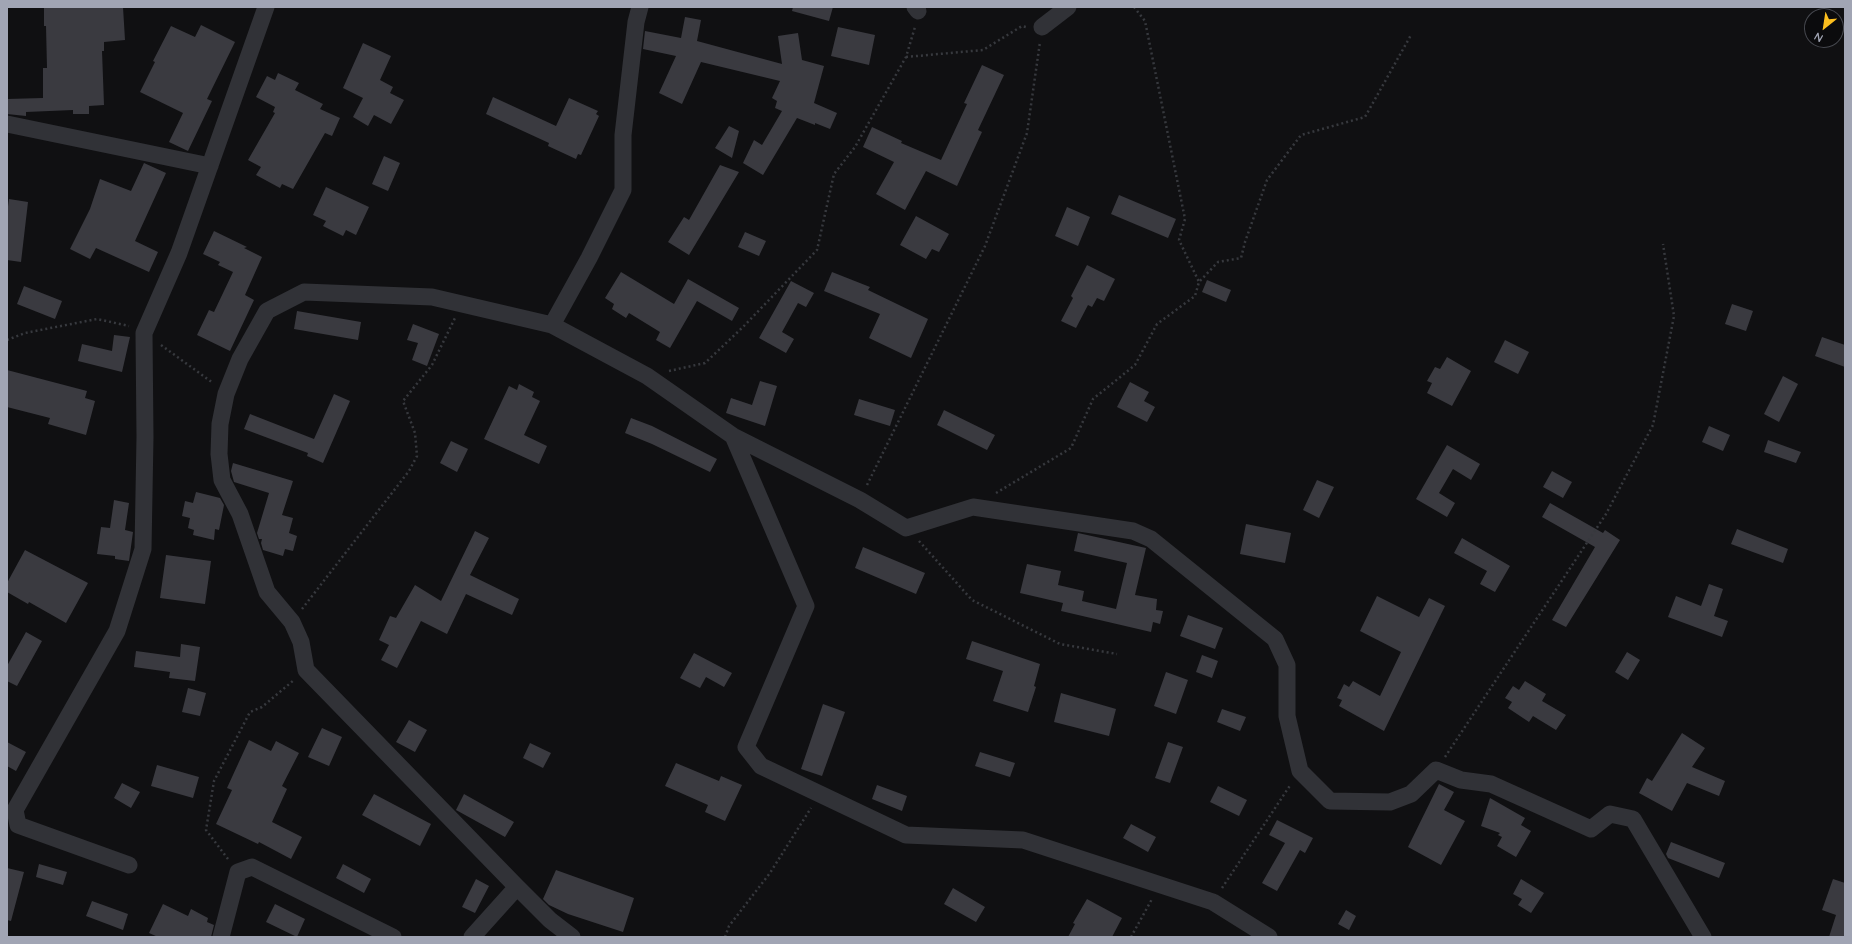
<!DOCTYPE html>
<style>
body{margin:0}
#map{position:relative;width:1852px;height:944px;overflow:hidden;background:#101012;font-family:Quicksand,sans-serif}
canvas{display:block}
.frame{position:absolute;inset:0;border:8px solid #a1a5b4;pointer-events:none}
.north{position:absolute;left:1804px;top:8px;width:40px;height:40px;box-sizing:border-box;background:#0b0b0d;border:1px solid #474950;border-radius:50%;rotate:210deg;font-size:11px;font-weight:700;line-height:16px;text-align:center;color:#a1a5b4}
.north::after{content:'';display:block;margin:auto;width:14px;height:18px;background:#fcbe1e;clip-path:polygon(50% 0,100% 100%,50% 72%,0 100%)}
</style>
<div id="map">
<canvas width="1852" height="944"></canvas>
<div class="frame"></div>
<div class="north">N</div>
</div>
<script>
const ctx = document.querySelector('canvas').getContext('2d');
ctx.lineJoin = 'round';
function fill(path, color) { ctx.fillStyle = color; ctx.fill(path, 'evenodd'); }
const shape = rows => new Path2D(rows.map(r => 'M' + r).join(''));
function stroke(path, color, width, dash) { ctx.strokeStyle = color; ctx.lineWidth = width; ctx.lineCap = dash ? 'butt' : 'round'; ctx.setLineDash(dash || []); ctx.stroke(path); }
const building = shape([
 [44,7,123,7,125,40,104,42,104,51,102,51,104,105,89,106,89,114,73,114,73,110,26,112,26,116,7,114,7,99,43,98,43,68,47,68,46,26,44,26],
 [793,7,833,7,829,21,792,11],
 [685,17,701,20,697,41,782,64,778,36,798,33,802,60,824,66,814,103,837,113,830,129,815,123,815,125,797,118,763,175,743,163,754,140,762,145,782,111,775,108,777,101,772,98,780,81,701,62,682,104,659,93,676,56,643,49,645,31,681,38],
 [201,25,235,42,207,99,212,101,188,151,169,142,183,113,140,92,155,62,153,61,171,26,195,37],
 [838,27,875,35,869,65,831,56],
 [363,43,391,56,380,80,393,87,390,93,404,100,391,124,374,115,368,126,353,117,363,98,343,88],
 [982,65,1004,75,978,130,982,132,957,186,926,171,905,210,876,194,894,162,863,147,872,127,902,141,901,143,941,160,967,104,964,103],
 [278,73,299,83,295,90,323,104,320,109,340,118,332,136,325,133,293,189,282,184,280,188,256,175,261,167,248,160,275,113,273,112,275,107,256,97,267,76,275,80],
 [493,97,556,126,569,98,598,111,596,114,599,116,581,155,578,154,576,159,548,146,549,143,486,114],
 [729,126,739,131,732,158,715,148],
 [384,156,400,163,388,191,372,184],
 [144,163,166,173,135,241,158,252,149,272,96,248,90,259,70,249,90,209,100,179,131,191],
 [720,165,739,172,689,255,668,242,684,217,689,220],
 [326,187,369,207,356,235,346,230,343,236,323,226,326,221,313,215],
 [1119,195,1176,219,1168,238,1111,214],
 [9,199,28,202,21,262,7,260,7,214],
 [1067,207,1090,217,1078,246,1055,236],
 [916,216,949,234,939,252,932,249,926,259,900,245],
 [214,231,247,247,244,248,262,257,245,295,254,300,230,351,197,335,209,310,214,312,233,272,218,265,220,262,203,254],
 [745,232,766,241,759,256,738,247],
 [1087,265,1115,279,1104,301,1097,298,1092,307,1088,305,1076,328,1061,321,1073,298,1071,296],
 [621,272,674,304,688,279,739,308,732,321,697,301,670,348,656,340,660,332,629,313,626,318,612,309,614,304,605,298],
 [832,272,870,287,868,290,928,319,911,358,869,338,880,314,824,291],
 [1207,280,1231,290,1226,302,1202,292],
 [791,281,814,293,806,307,798,303,782,332,794,339,786,353,759,338],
 [24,286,62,301,55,319,17,304],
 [1732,304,1753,311,1746,331,1725,324],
 [297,311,361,322,358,340,294,329],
 [413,324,439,334,427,366,412,360,418,343,407,340],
 [114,335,130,337,122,372,78,361,82,344,112,351],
 [1822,337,1845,345,1845,367,1815,356],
 [1505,340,1529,352,1518,374,1494,362],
 [1447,357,1471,371,1452,406,1427,393,1432,383,1427,381,1435,367,1440,369],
 [7,370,87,391,85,398,95,401,86,435,48,424,50,418,7,407],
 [1783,376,1798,384,1779,422,1764,414],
 [760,381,777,386,765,426,726,413,731,398,752,405],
 [1130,382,1149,392,1144,401,1155,407,1147,422,1117,407],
 [519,384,534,392,532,397,540,401,524,435,547,446,539,464,484,439,509,386,517,390],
 [334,394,350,401,323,463,307,456,308,453,244,429,250,414,314,439],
 [859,399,895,410,890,426,854,415],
 [944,410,995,435,987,450,937,425],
 [631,418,652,426,717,459,710,472,652,444,625,433],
 [1709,426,1730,435,1723,451,1702,442],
 [1768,440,1801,452,1796,463,1764,452],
 [451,441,468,449,457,472,440,463],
 [1447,445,1480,464,1471,480,1453,469,1439,493,1455,503,1447,517,1416,499],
 [233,463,293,481,282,515,293,518,289,533,297,536,293,551,285,549,283,556,263,550,261,543,262,539,259,539,257,533,269,493,234,482,231,471],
 [1552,471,1572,482,1563,498,1543,487],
 [1317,480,1334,487,1319,518,1303,510],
 [196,492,220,498,224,505,219,530,215,529,214,540,193,535,194,530,188,528,190,518,182,516,185,501,193,503],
 [114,500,129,503,125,530,133,532,129,561,115,559,115,556,97,554,101,527,110,528],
 [1550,503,1603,533,1605,530,1620,540,1566,627,1552,620,1595,547,1542,517],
 [1246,524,1291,533,1285,563,1240,554],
 [1737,529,1788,549,1783,563,1731,544],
 [475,531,489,538,470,575,519,599,512,615,466,594,447,634,421,621,397,668,381,660,389,645,379,640,390,616,396,618,415,585,441,601],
 [1078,533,1146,548,1135,595,1157,599,1156,610,1163,611,1160,624,1153,622,1151,632,1061,611,1063,603,1020,593,1027,564,1061,571,1058,585,1084,591,1082,601,1116,609,1127,563,1074,551],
 [1462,538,1510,566,1495,592,1480,584,1487,571,1454,553],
 [863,547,925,573,916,594,855,568],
 [25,550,88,583,66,623,29,602,28,604,7,592,7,583],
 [166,555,211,561,205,604,160,598],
 [1709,584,1723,589,1714,616,1728,621,1722,637,1668,617,1676,596,1701,606],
 [1377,596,1419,617,1429,598,1445,606,1384,731,1339,706,1342,700,1337,698,1344,684,1349,687,1353,681,1380,696,1401,652,1360,631],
 [1188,615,1223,628,1215,649,1180,636],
 [26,632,42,641,17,686,7,681,7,666],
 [972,641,1040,664,1034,686,1036,687,1028,712,993,701,1003,671,966,659],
 [181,644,200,647,195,681,169,678,170,672,134,667,136,651,180,657],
 [1627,652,1640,660,1628,680,1615,672],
 [694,653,732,673,724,687,706,677,700,688,680,678],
 [1202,655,1218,661,1212,678,1196,672],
 [1166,672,1188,680,1176,714,1154,706],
 [1525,681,1546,694,1542,701,1566,715,1556,730,1533,716,1529,722,1508,708,1512,702,1505,698,1513,686,1519,690],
 [188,688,206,693,200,716,182,712],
 [1061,693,1116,709,1109,736,1054,722],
 [823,704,845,712,822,776,801,769],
 [1222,709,1246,717,1240,731,1217,722],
 [409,720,427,730,415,752,396,742],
 [322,728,342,737,329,766,308,757],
 [1682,733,1705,748,1692,767,1725,781,1719,796,1687,783,1672,811,1639,793,1647,778,1652,781],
 [249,740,271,751,276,741,299,753,282,786,287,789,272,822,302,837,291,859,259,842,258,844,216,824,232,790,227,788],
 [7,742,26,752,16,771,7,766],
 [1168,742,1183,747,1170,783,1155,778],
 [530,743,551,753,543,768,523,758],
 [980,752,1015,763,1010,777,975,766],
 [676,763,719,781,721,776,742,785,725,821,705,812,708,805,665,786],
 [157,765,199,777,193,798,151,786],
 [122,783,140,792,131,808,114,798],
 [1439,784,1454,792,1444,810,1465,821,1441,865,1408,847],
 [877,785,907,796,902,811,872,799],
 [1218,786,1247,800,1239,816,1210,802],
 [374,794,431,824,420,846,362,815],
 [464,794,514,822,505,837,456,810],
 [1490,798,1525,818,1521,825,1531,831,1516,857,1497,846,1502,837,1498,835,1500,833,1481,826],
 [1277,820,1313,838,1305,853,1300,850,1277,891,1262,883,1285,843,1269,835],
 [1131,824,1156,837,1148,852,1123,838],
 [1671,842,1725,863,1719,878,1668,858,1666,854],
 [39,864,67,872,63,885,36,877],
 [343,864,371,879,364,893,336,878],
 [7,868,24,872,11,921,7,920],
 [556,870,634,898,623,932,568,914,549,905,543,899],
 [476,879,489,886,475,913,462,907],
 [1521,879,1544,893,1531,913,1518,905,1522,899,1513,894],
 [1833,879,1845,883,1845,937,1829,937,1836,915,1822,910],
 [953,888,985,907,976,922,944,904],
 [1087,899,1122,918,1112,937,1068,937,1075,924,1073,923],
 [92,901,128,914,123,930,86,916],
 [163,904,188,916,191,909,208,918,207,922,214,925,211,937,158,937,149,933],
 [275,904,305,919,297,937,266,922],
 [1346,910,1356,916,1349,930,1338,924]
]);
const path = shape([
 [1134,7,1145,21,1185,219,1179,240,1199,282],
 [906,57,983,50,1022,26,1026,27],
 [7,340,25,333,97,319,129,326],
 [161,345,213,383],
 [669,371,705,363,743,327,817,250,834,174,855,147,906,57,915,27],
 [867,485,985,246,1027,133,1040,42],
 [996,493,1071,448,1093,399,1135,365,1157,324,1195,296,1199,282,1218,262,1241,258,1245,242,1267,180,1301,135,1365,117,1411,35],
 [919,541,972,600,1060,644,1117,654],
 [302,609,409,471,417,456,415,433,403,401,432,365,455,318],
 [1445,757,1606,514,1653,425,1674,316,1663,244],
 [228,859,206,830,214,781,250,712,262,707,294,680],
 [1222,888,1291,784],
 [725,937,729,926,770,873,811,808],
 [1131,937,1152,899]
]);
const street = shape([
 [915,7,918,11],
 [1042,27,1068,7],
 [7,124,210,166],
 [552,325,589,258,623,190,623,135,636,22,640,7],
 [733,436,806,606,746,747,761,766,906,835,1023,840,1213,902,1269,937],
 [129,865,18,825,15,810,117,631,143,549,145,437,144,333,179,253,266,7],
 [221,937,238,872,252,867,393,937],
 [472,937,517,887],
 [572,937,550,920,517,887,306,670,301,642,292,622,267,592,240,514,222,480,219,454,220,424,226,394,240,359,267,311,304,292,432,297,552,325,647,376,733,436,860,500,906,528,973,507,1133,531,1151,539,1275,639,1287,665,1287,716,1300,771,1330,801,1390,802,1411,794,1436,770,1461,780,1491,784,1591,829,1610,814,1633,819,1703,937]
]);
fill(building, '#3a3a40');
stroke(path, '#37393e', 2.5, [2, 3]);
stroke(street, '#313237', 17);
</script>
